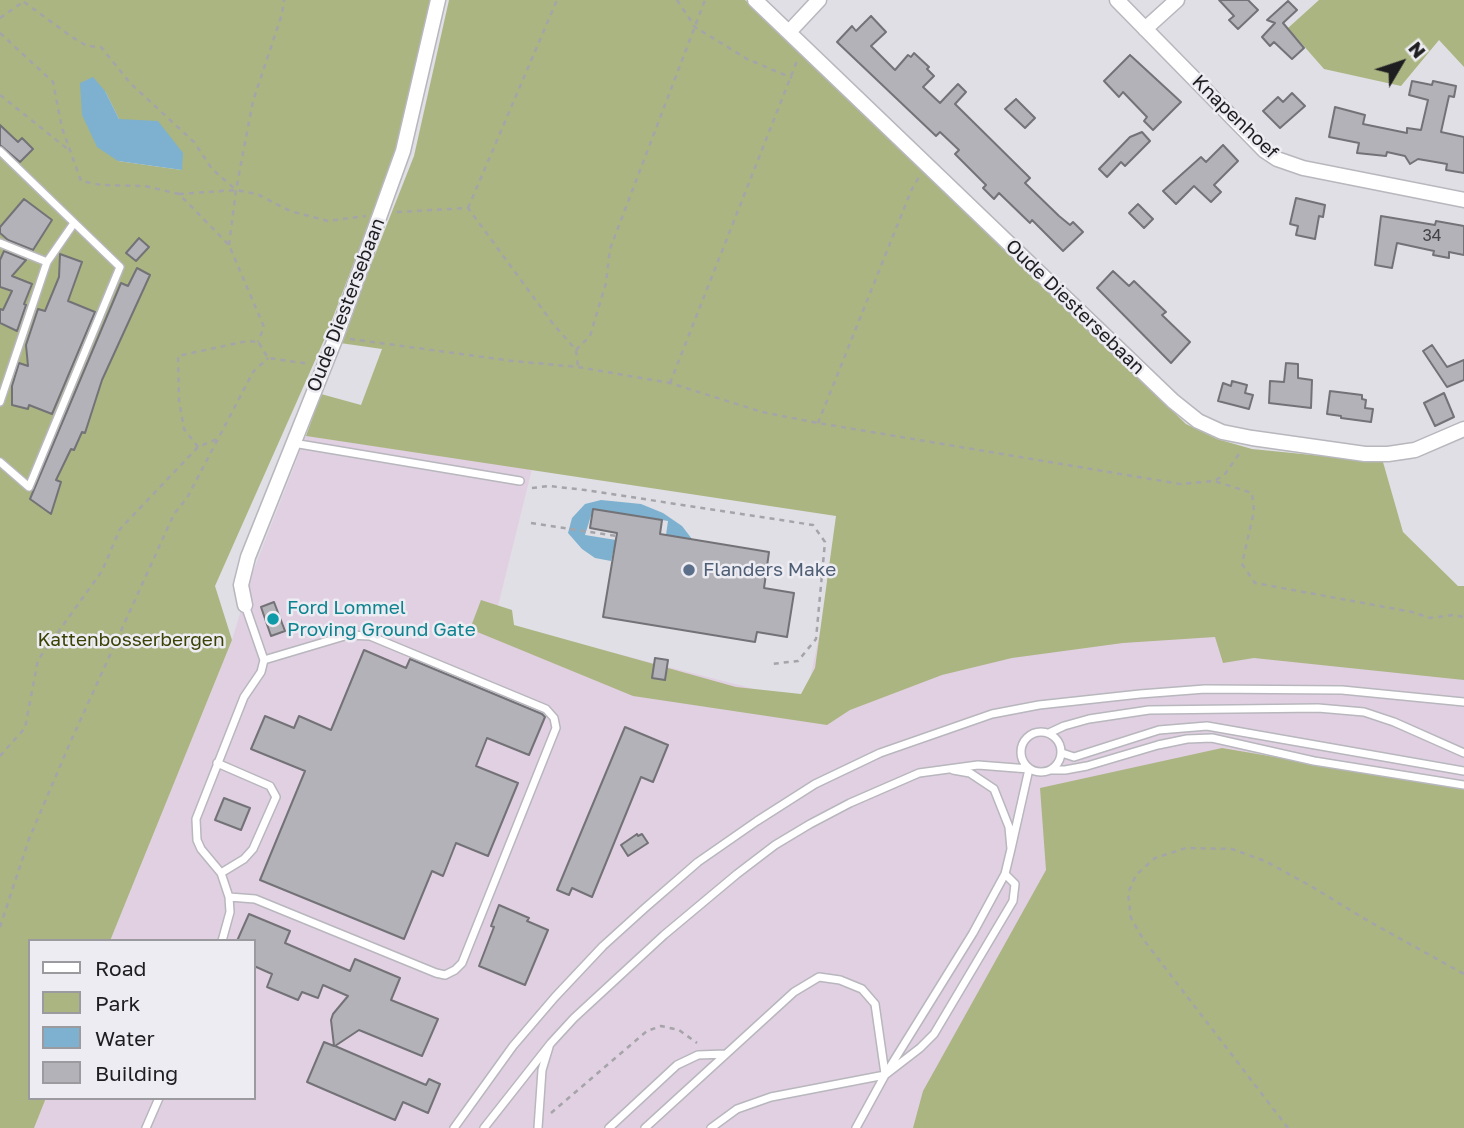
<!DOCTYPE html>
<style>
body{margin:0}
#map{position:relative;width:1464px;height:1128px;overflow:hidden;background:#e0dfe6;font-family:"Golos Text",sans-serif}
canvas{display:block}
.legend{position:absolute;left:28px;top:939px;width:228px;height:161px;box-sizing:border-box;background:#edecf3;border:2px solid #9a9a9f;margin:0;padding:9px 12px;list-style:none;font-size:21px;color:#1e1e20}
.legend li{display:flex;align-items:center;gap:14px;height:35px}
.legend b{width:35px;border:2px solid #9a9a9f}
.north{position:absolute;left:1366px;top:28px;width:70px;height:70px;-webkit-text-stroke:5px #edecf3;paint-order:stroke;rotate:51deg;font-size:19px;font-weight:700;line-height:28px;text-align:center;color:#1e1e20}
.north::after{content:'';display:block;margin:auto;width:24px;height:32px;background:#1e1e20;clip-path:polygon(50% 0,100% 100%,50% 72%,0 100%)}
</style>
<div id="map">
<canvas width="1464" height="1128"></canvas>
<ul class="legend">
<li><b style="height:9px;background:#fff"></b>Road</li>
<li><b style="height:19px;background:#abb582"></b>Park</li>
<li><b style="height:19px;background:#7db1cf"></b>Water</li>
<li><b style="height:19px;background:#b2b2b8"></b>Building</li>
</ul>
<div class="north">N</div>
</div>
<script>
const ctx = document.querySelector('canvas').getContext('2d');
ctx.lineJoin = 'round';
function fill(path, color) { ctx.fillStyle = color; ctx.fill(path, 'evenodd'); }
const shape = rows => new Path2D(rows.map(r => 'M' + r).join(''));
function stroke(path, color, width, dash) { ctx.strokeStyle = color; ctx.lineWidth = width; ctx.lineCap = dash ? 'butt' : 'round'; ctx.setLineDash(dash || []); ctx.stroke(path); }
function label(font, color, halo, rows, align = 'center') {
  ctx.font = font + ' "Golos Text",sans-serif'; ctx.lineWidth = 5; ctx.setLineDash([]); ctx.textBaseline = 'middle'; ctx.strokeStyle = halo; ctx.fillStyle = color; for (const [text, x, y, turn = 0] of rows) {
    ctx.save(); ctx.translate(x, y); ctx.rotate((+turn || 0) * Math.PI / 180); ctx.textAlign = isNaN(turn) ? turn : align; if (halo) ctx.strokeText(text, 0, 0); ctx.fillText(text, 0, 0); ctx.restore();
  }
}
const industrial = shape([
 [306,436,532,469,494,622,805,702,843,524,1464,625,1464,1128,34,1128,46,1098,254,1098,254,941,110,941,232,640,252,574]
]);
const green = shape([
 [0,0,430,0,393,161,325,338,215,586,232,640,110,941,30,941,30,1098,46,1098,34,1128,0,1128],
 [105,91,119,119,182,170,118,161],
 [449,0,745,0,1186,424,1217,439,1252,449,1383,462,1403,532,1458,586,1464,586,1464,680,1254,658,1223,663,1215,637,1123,643,1012,658,942,675,850,710,827,725,633,696,470,629,481,600,512,610,514,625,736,687,801,694,815,668,836,516,306,436,321,394,361,405,382,349,340,343,414,156],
 [1319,0,1464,0,1464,67,1439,40,1401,86,1324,69,1288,28],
 [1222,748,1464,789,1464,1128,913,1128,923,1091,1046,870,1040,788]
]);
const water = shape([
 [93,77,105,91,119,119,158,121,183,153,182,170,118,161,97,147,82,115,80,83],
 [601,500,641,504,663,513,682,526,692,539,666,535,668,521,593,509,585,535,616,540,611,561,595,558,582,549,568,533,572,518,585,504]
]);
const building = shape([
 [1219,0,1248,0,1258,10,1238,29,1229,20,1234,16,1219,0],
 [1288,1,1297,10,1283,23,1304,48,1292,59,1274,42,1270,46,1262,37,1275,23,1267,20,1288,1],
 [871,16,886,32,871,46,895,70,908,55,911,57,914,53,929,67,927,69,934,76,923,87,940,103,958,84,966,92,955,104,1030,178,1025,183,1059,216,1070,225,1073,222,1083,232,1063,251,1032,220,1030,223,999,193,994,199,983,188,986,185,955,154,959,150,940,132,936,136,837,42,852,26,856,31,871,16],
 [1130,55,1181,102,1153,130,1144,121,1147,117,1123,92,1119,97,1104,81,1130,55],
 [1412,81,1432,85,1433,81,1456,86,1454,97,1449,96,1441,132,1464,137,1464,173,1446,170,1447,164,1418,159,1410,164,1405,156,1387,152,1386,156,1357,153,1359,143,1329,137,1335,107,1365,115,1363,124,1407,133,1407,128,1421,130,1428,100,1409,95,1412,81],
 [1292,93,1305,106,1280,128,1263,111,1278,97,1283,102,1292,93],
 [1016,99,1035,118,1025,128,1005,109,1016,99],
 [0,125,18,142,22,138,33,149,20,162,0,145,0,125],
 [1142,132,1150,141,1125,166,1121,162,1107,177,1099,169,1130,137,1142,132],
 [1223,145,1238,161,1214,185,1221,192,1211,202,1194,186,1176,204,1163,191,1201,157,1206,162,1223,145],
 [1296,198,1325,205,1323,217,1319,216,1315,239,1296,235,1298,226,1290,224,1296,198],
 [24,199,52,220,33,250,8,240,0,233,0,227,24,199],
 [1138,204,1153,219,1144,228,1129,213,1138,204],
 [1381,216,1435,225,1436,221,1464,226,1464,255,1449,252,1449,258,1433,255,1434,251,1397,243,1392,268,1375,265,1381,216],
 [139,238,149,247,136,261,126,253,139,238],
 [4,251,26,260,12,276,32,284,24,304,26,305,17,331,0,323,0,309,3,310,12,291,0,287,0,260,4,251],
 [60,254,82,262,68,301,95,312,52,414,29,405,28,409,12,405,12,386,19,363,28,366,26,345,38,309,45,311,59,277,60,254],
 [137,268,150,275,102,380,85,433,82,432,74,450,71,449,56,480,61,482,51,514,30,499,121,283,128,286,137,268],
 [1113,271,1129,286,1134,281,1166,312,1162,315,1190,342,1171,363,1097,288,1113,271],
 [1432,345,1447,367,1464,360,1464,380,1447,387,1423,351,1432,345],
 [1286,363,1298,364,1298,378,1312,380,1311,408,1269,403,1270,381,1284,382,1286,363],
 [1232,381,1247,385,1245,393,1253,395,1249,409,1218,401,1223,383,1231,386,1232,381],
 [1330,391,1362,395,1362,399,1366,400,1365,408,1373,409,1371,422,1341,418,1341,416,1327,414,1330,391],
 [1444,393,1454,417,1435,426,1424,403,1444,393],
 [593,509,662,520,660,534,769,552,764,588,794,593,787,637,757,632,755,642,603,617,617,533,590,528,593,509],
 [274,602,285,631,271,636,261,607,274,602],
 [364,650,406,668,410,659,542,714,545,717,529,755,487,738,476,766,518,783,488,856,456,843,443,876,432,871,404,939,260,880,305,771,251,749,265,716,294,728,299,716,331,730,364,650],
 [655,658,668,660,665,680,652,678,655,658],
 [625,727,668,745,653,782,641,777,592,897,572,888,569,895,557,890,625,727],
 [224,798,250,808,241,830,215,820,224,798],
 [637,834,638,836,642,834,648,843,628,856,621,845,637,834],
 [499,905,529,918,527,921,548,930,525,985,479,966,494,927,491,926,499,905],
 [249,914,290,931,285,943,350,971,355,959,400,978,391,1000,438,1019,422,1056,359,1030,335,1046,426,1085,429,1079,440,1084,428,1113,403,1102,395,1120,307,1082,324,1042,334,1046,331,1020,333,1014,348,996,323,985,318,998,302,992,298,1000,267,987,272,974,254,966,254,941,237,941,249,914]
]);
const path = shape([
 [677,0,695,27,747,59,792,78],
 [24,2,72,37,87,46,101,47,131,84,194,142,212,169,235,189],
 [0,18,23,2],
 [0,33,53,82,62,128,81,181,101,185,145,186,179,194,229,245,264,327,258,342],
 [0,95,69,150],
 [179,194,236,190,257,194,290,211,328,221,366,216],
 [468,208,557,0],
 [397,212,468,208,554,325,576,350,578,367],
 [229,245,236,190,253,101,282,14,284,0],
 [350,339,513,361,578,367,670,383,762,412,818,423,1180,484,1214,481,1252,493,1254,511,1242,564,1255,583,1412,612,1430,618,1453,615,1464,617],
 [259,343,268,358,310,364],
 [576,350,590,336,606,283,610,249,705,0],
 [670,383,797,61],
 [818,423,911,191,919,177],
 [198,447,184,429,179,400,178,356,247,341,258,342],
 [1216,480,1225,474,1241,451],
 [532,488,549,486,585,490,813,525,825,542,816,639,798,661,771,664],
 [531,523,616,536],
 [0,756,25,728,38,660,102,571,120,529,198,447,217,439],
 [0,927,29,839,70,743,174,514,187,498,253,372,268,358],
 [551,1113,647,1031,661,1026,679,1030,697,1043],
 [1288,1128,1143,939,1131,918,1128,893,1136,875,1155,858,1186,848,1232,849,1265,861,1309,885,1370,922,1464,974]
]);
const service = shape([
 [0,151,120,267,29,487,0,462],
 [0,243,47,262],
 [0,402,47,262,74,223],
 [293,443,520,481],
 [245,605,264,660],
 '1021 752a20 20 0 1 1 40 0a20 20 0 1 1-40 0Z',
 [1049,733,1064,726,1089,719,1149,710,1318,708,1364,712,1394,722,1464,753],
 [1062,753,1074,757,1159,730,1207,726,1464,771],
 [217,763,270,786,276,797,253,849,244,859,221,873],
 [1051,770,1065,770,1087,766,1158,745,1187,739,1212,738,1314,761,1464,785],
 [222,941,230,912,229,897,221,873,201,849,197,840,196,819,244,697,261,672,264,660,348,635,370,636,546,709,554,718,556,728,462,963,455,970,445,975,436,973,255,899,229,897],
 [146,1128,159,1098],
 [454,1128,513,1046,555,997,603,946,645,908,698,862,757,821,815,784,880,753,992,714,1039,705,1140,694,1205,689,1342,690,1464,702],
 [484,1128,551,1043,574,1018,664,935,737,874,775,845,810,824,850,803,919,773,978,765,1029,769,1011,849],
 [538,1128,542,1070,549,1047],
 [609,1128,677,1065,698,1055,725,1054],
 [645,1128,794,992,819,977,840,980,862,989,875,1004,885,1074],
 [711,1128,737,1109,771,1097,885,1075,920,1048,934,1034,1013,901,1015,884,1005,874],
 [856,1128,885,1075,973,933,1005,874,1011,849,1009,827,994,789,970,773,953,770]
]);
const minor = shape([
 [755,0,1173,401,1198,421,1222,432,1252,438,1365,454,1388,454,1415,450,1464,429],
 [1117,0,1265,151,1277,159,1303,168,1464,200],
 [1145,29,1177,0],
 [789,32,819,0],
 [245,605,241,585,248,557,336,337,403,151,438,0]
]);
const markers = [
 [689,570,7,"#5c6f8a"],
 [273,619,7,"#0f9aa8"]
];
const numberNames = [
 ["34",1432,236]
];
const streetNames = [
 ["Knapenhoef",1235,117,44],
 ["Oude Diestersebaan",346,305,-69],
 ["Oude Diestersebaan",1075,307,44]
];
const serviceNames = [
 ["Flanders Make",703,570]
];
const cultureNames = [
 ["Ford Lommel",287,608],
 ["Proving Ground Gate",287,630]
];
const parkNames = [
 ["Kattenbosserbergen",131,640]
];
fill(industrial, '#e1d0e2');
fill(green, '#abb582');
fill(water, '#7db1cf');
fill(building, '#b2b2b8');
stroke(building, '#727277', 2);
stroke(service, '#b7b7bd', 10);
stroke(minor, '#b7b7bd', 17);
stroke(path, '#a5a4a9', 2.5, [5, 5]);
stroke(service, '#fff', 7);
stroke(minor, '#fff', 14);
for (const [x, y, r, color] of markers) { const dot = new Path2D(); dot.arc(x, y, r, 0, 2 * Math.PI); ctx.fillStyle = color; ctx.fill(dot); stroke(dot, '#edecf3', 2.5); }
label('16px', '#434346', null, numberNames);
label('19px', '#1e1e20', '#edecf3', streetNames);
label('19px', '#4e5e75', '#edecf3', serviceNames, 'left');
label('19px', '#0d838f', '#edecf3', cultureNames, 'left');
label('19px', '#3b4204', '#edecf3', parkNames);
</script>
